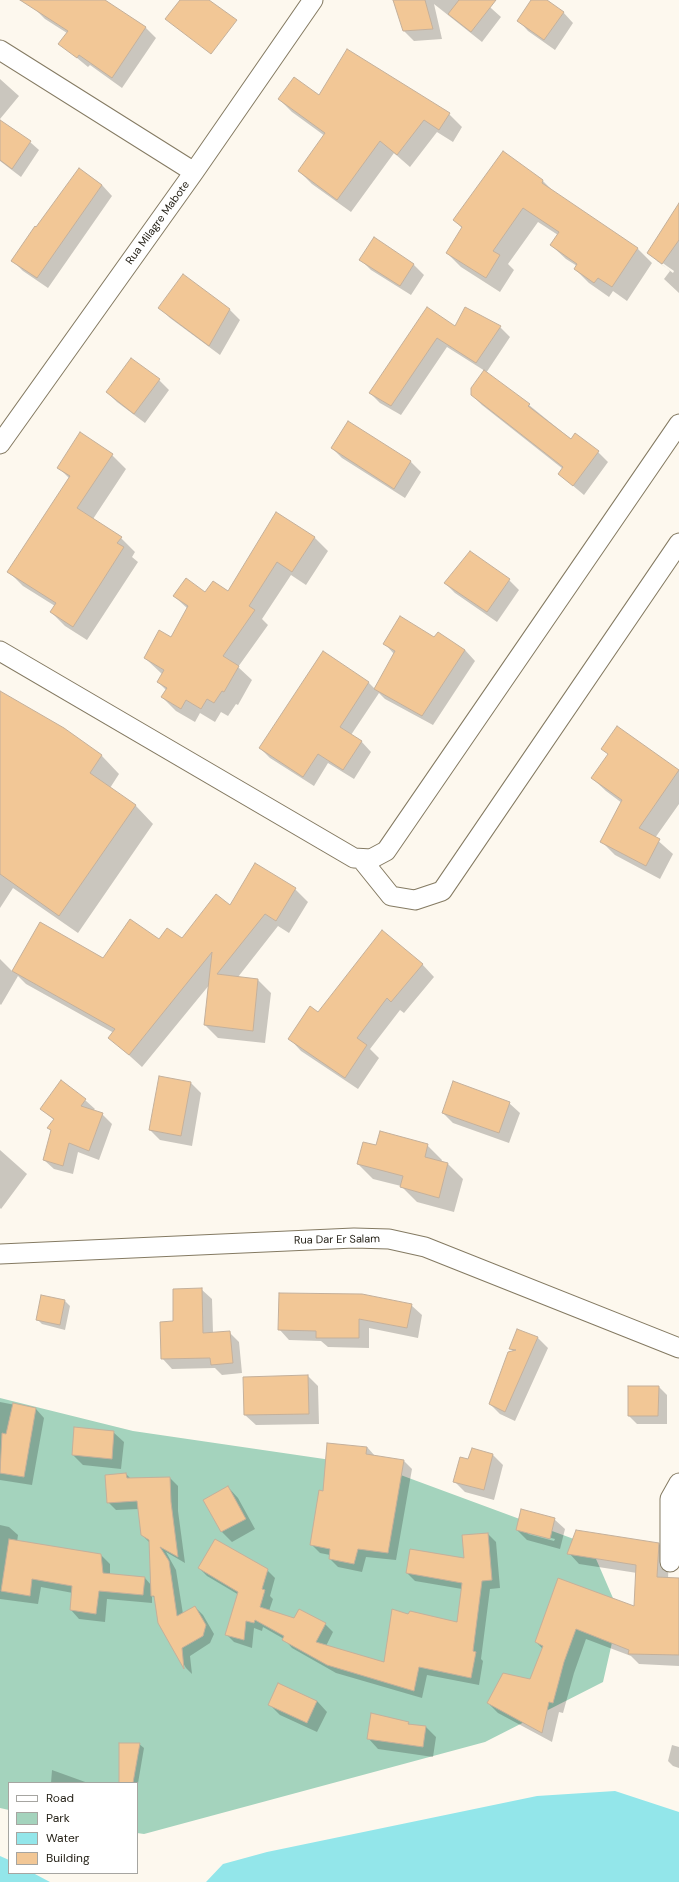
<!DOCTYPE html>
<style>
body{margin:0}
#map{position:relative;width:679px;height:1882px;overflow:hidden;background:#fdf8ee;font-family:"DM Sans",sans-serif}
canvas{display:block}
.legend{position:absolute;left:8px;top:1782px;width:130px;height:92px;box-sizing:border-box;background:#fff;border:1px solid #a6a5a1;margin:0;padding:5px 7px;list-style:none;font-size:12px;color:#211d13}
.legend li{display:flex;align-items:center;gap:8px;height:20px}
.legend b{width:20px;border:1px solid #a6a5a1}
</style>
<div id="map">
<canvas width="679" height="1882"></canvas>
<ul class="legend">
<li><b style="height:5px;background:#fff"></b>Road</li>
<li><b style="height:11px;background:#a4d3bd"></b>Park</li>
<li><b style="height:11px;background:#93e6ea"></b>Water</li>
<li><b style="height:11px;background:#f2c796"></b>Building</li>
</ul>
</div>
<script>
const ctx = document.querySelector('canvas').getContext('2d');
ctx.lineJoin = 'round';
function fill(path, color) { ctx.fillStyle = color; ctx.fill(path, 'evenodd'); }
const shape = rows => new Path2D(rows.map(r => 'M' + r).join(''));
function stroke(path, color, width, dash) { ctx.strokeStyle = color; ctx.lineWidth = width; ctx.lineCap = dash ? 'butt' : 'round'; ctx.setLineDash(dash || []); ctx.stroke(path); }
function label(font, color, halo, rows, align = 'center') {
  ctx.font = font + ' "DM Sans",sans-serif'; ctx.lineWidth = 4; ctx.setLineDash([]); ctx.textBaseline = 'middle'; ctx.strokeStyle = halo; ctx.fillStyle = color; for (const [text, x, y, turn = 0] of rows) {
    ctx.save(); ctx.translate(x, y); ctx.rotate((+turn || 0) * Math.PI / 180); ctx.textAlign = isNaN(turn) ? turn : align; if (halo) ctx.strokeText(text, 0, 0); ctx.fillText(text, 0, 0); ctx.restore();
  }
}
const green = shape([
 [0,1398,133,1431,379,1467,590,1545,619,1612,603,1682,485,1742,144,1834,137,1833,137,1783,9,1783,9,1810,0,1808]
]);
const water = shape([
 [615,1791,679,1812,679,1882,206,1882,223,1864,267,1852,537,1796],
 [0,1856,9,1860,9,1873,33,1873,50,1882,0,1882]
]);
const shadow = shape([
 [40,0,104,0,146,28,156,38,122,88,90,65,88,67,60,44,67,33,45,19,35,9],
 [394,0,482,0,501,17,482,42,434,4,442,39,414,41,404,31],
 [532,0,546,0,563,12,573,23,555,50,528,31,518,20],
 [347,51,449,114,462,127,453,142,437,132,410,167,394,153,351,212,312,184,299,171,325,136,292,112,279,99,319,96],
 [0,79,19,96,0,119],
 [0,121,30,142,39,150,21,177,0,161],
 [503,152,543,181,555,193,638,249,652,263,627,301,613,291,609,297,589,283,575,269,577,266,566,259,551,245,558,235,538,222,508,264,514,270,500,292,461,267,447,253,462,228,454,220],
 [80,169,102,185,112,196,48,288,23,271,13,261],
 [679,205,679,293,664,279,670,271,648,253],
 [657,259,674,271,673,273,657,261],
 [374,239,414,265,424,275,411,295,371,270,361,260],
 [184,276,230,310,240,320,220,355,170,318,160,308],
 [428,308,455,328,500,327,510,337,486,373,529,405,572,440,598,452,608,462,584,495,559,474,563,469,482,405,472,395,485,371,447,347,401,415,380,403,370,393],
 [159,380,169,390,145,423,117,402,107,392],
 [348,422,411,462,421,472,405,498,342,458,332,448],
 [112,455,126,469,93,519,121,538,135,552,132,557,138,562,87,640,65,626,51,612,55,606,23,586,9,572,69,478,58,467],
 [314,537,328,551,306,585,291,575,262,619,268,625,238,667,252,680,238,705,236,704,228,716,221,712,215,722,200,713,195,722,176,711,162,697,166,690,158,682,162,674,145,658,171,638,188,609,174,596,228,592],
 [509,580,519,590,497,622,455,593,445,583],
 [385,644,465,650,475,661,433,725,385,699,379,693,351,735,361,741,371,752,354,779,328,763,314,786,270,758,260,748,323,653,369,683,375,689,394,654],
 [0,692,63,729,102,756,119,774,110,788,136,806,153,824,78,933,13,888,0,908],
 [617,727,679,771,679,804,655,838,673,854,660,879,615,855,602,842,622,803,606,791,592,778,609,755],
 [295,889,308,902,289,933,278,926,238,977,258,980,271,993,265,1043,218,1038,205,1025,210,984,142,1067,110,1038,114,1033,26,984,18,976,1,1005,0,1004,0,959,13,972,40,923,104,959,159,940,182,939,230,907],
 [422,964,434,977,404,1013,400,1010,370,1049,379,1058,358,1089,301,1051,289,1038,318,1013],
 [191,1083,201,1093,192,1146,160,1140,150,1130],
 [85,1100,95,1109,93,1111,102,1114,112,1124,99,1160,78,1152,73,1174,54,1169,44,1160,52,1131,49,1128,54,1120,41,1109],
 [509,1103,520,1113,509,1143,453,1123,443,1113],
 [427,1145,442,1160,441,1163,448,1164,463,1179,454,1212,417,1202,401,1186,373,1179,358,1164,377,1147],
 [0,1150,27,1174,1,1209,0,1208],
 [201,1289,212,1299,213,1333,229,1332,239,1342,242,1373,222,1375,215,1368,172,1369,162,1358,174,1322],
 [41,1296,65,1301,70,1306,65,1330,42,1324,37,1319],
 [411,1305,422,1315,418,1338,369,1328,369,1348,328,1347,321,1341,289,1340,279,1329],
 [538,1338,548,1348,515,1421,500,1414,490,1404,514,1352,511,1349],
 [308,1376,318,1386,319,1424,256,1425,245,1415],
 [659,1387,667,1395,667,1424,637,1424,629,1416],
 [0,1402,36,1409,44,1418,32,1485,0,1480],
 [113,1432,124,1442,121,1469,83,1465,73,1455],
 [367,1447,375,1456,404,1461,412,1469,396,1560,366,1557,362,1572,338,1567,330,1559,330,1555,320,1553,312,1545],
 [493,1455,503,1465,494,1500,465,1492,455,1482,468,1460],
 [126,1474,130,1478,170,1478,178,1486,178,1511,185,1563,166,1552,176,1570,183,1614,195,1607,203,1615,214,1634,210,1643,190,1656,192,1674,186,1668,159,1623,155,1598,152,1596,152,1603,107,1599,105,1622,79,1619,71,1610,73,1593,41,1587,38,1604,0,1599,0,1525,9,1527,18,1535,17,1542,101,1555,110,1564,110,1575,145,1578,151,1585,150,1543,142,1535,139,1509,116,1510,108,1502],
 [228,1487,238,1498,255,1529,232,1542,222,1532,205,1501],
 [554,1519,565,1529,560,1549,527,1540,517,1530],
 [528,1532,555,1539,554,1541,528,1534],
 [488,1534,496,1542,500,1588,490,1589,481,1659,483,1661,479,1685,427,1675,422,1698,336,1673,292,1648,284,1639,263,1627,262,1631,254,1628,252,1648,234,1642,226,1634,239,1595,207,1576,199,1568,267,1570,275,1578,270,1596,273,1599,269,1611,294,1620,325,1624,333,1632,326,1646,385,1663,409,1615,458,1623,462,1589,415,1581,407,1573,465,1559],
 [659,1544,669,1554,668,1579,679,1579,679,1666,639,1664,631,1656,586,1639,574,1673,563,1713,559,1712,552,1742,498,1713,488,1703,531,1680,543,1649,536,1642,635,1608,637,1573,579,1564,569,1553],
 [279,1684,317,1701,327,1712,317,1732,280,1715,270,1705],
 [408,1723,410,1725,426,1727,436,1737,433,1757,378,1749,368,1738],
 [139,1744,144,1748,137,1789,137,1783,120,1783],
 [672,1745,679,1747,679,1768,673,1766,668,1761],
 [52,1770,88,1783,51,1783]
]);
const building = shape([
 [20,0,105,0,146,27,112,78,79,55,77,58,58,44,68,31,20,0],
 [180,0,209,0,237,20,211,54,165,19,180,0],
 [393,0,425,0,433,29,403,31,393,0],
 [459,0,496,0,471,32,448,14,459,0],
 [531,0,547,0,564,12,544,40,517,21,531,0],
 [347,49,450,113,439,130,424,120,397,155,380,141,337,200,298,171,325,133,278,99,294,77,319,95,347,49],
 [0,120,31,141,12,169,0,160,0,120],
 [503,151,543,180,542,183,638,248,612,287,598,278,594,283,574,269,577,264,550,245,559,232,523,208,493,251,500,255,486,278,446,253,462,227,453,220,503,151],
 [79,168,102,185,37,278,11,261,35,226,36,227,79,168],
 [679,203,679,240,662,264,647,253,679,203],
 [374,237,414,264,400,286,359,260,374,237],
 [183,274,230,309,209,346,158,308,183,274],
 [427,307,455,326,465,307,501,326,476,363,437,338,391,406,369,393,427,307],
 [131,358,160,379,134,414,106,392,131,358],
 [484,370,530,404,528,406,571,439,575,433,599,451,573,486,558,474,563,467,471,395,471,388,484,370],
 [348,421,411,461,394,489,331,448,348,421],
 [80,432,113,454,77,508,122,537,117,543,124,547,73,627,50,612,56,603,7,572,70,476,57,468,80,432],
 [276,512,315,537,292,572,277,562,249,606,255,610,223,656,239,666,224,692,222,691,214,703,207,699,201,709,186,700,181,709,161,697,167,688,157,682,164,670,144,658,159,630,171,637,188,606,173,596,186,578,205,592,213,581,228,591,276,512],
 [470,551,510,579,487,612,444,583,470,551],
 [400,616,434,637,438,632,465,650,422,716,374,689,395,651,383,644,400,616],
 [323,651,369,682,340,727,362,741,343,770,318,754,303,777,259,748,323,651],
 [0,691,64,728,102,755,90,773,136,805,59,916,0,874,0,691],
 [617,726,679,770,639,828,660,839,646,866,600,842,622,800,591,778,608,754,601,749,617,726],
 [255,863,296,888,276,921,265,914,217,974,258,979,253,1031,204,1025,212,952,129,1055,108,1038,115,1029,12,971,40,922,103,958,130,919,159,939,167,928,182,938,216,894,230,905,255,863],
 [382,930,423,964,391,1002,387,998,357,1038,367,1045,345,1078,288,1039,310,1006,318,1012,382,930],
 [159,1076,191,1082,181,1136,149,1130,159,1076],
 [61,1080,86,1099,81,1106,103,1113,89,1151,69,1143,63,1166,43,1160,51,1130,47,1128,54,1119,40,1109,61,1080],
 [453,1081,510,1102,499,1133,442,1113,453,1081],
 [380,1131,428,1144,425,1157,448,1163,439,1198,400,1187,403,1176,357,1164,363,1142,376,1145,380,1131],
 [202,1288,203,1333,230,1331,233,1363,211,1365,210,1358,161,1359,160,1322,173,1321,173,1289,202,1288],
 [279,1293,362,1294,412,1304,407,1328,359,1319,359,1338,316,1338,316,1331,278,1330,279,1293],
 [41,1295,65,1300,60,1325,36,1320,41,1295],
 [517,1329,538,1337,505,1412,489,1404,508,1352,516,1350,509,1349,517,1329],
 [308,1375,309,1414,244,1415,243,1377,308,1375],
 [628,1386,659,1386,658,1416,628,1416,628,1386],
 [13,1403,36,1408,24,1477,0,1473,2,1433,6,1434,13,1403],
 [74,1427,114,1431,112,1459,72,1455,74,1427],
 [327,1443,367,1447,366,1454,404,1460,388,1553,358,1549,354,1564,329,1559,330,1549,310,1545,319,1490,323,1491,327,1443],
 [472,1448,493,1454,484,1490,453,1482,460,1457,468,1459,472,1448],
 [126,1473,127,1478,170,1477,171,1502,178,1557,160,1547,169,1561,177,1616,195,1606,206,1625,203,1636,182,1648,184,1669,158,1623,154,1596,151,1596,149,1540,141,1535,137,1501,107,1503,105,1475,126,1473],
 [228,1486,246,1519,221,1532,203,1500,228,1486],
 [521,1509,555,1518,550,1539,516,1530,521,1509],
 [576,1530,659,1543,657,1577,679,1578,679,1655,628,1654,629,1650,576,1629,564,1662,553,1703,549,1702,542,1733,487,1703,503,1673,530,1679,543,1646,535,1642,558,1578,634,1606,636,1565,567,1554,576,1530],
 [488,1533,492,1580,482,1581,473,1651,476,1652,471,1678,419,1667,414,1691,327,1665,282,1640,284,1636,255,1620,254,1623,246,1621,244,1640,225,1635,238,1592,198,1568,215,1539,268,1569,262,1589,265,1590,260,1607,294,1618,299,1609,326,1623,316,1642,384,1662,392,1609,408,1614,410,1611,457,1622,462,1583,406,1573,410,1549,464,1558,462,1535,488,1533],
 [9,1539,101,1554,103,1573,145,1577,143,1595,99,1591,96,1614,70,1610,72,1586,32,1579,30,1596,1,1591,9,1539],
 [278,1683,317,1701,307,1723,268,1705,278,1683],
 [371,1713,409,1722,408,1724,426,1726,423,1747,367,1739,371,1713],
 [119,1743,140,1743,133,1783,119,1783,119,1743]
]);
const minor = shape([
 [0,50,194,172],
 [0,444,194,172,313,0],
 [0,651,354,858,371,859,386,851,679,424],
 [362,860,391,896,415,900,442,891,679,543],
 [0,1254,354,1238,389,1239,425,1247,679,1348],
 [670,1562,670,1499,679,1483]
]);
const streetNames = [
 ["Rua Milagre Mabote",158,223,-54],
 ["Rua Dar Er Salam",337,1240,-1]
];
fill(green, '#a4d3bd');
fill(water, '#93e6ea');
fill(shadow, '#0003');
fill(building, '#f2c796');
stroke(building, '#c4b09b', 1);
stroke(minor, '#847a62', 21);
stroke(minor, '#fff', 19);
label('11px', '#211d13', '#fff', streetNames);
</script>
